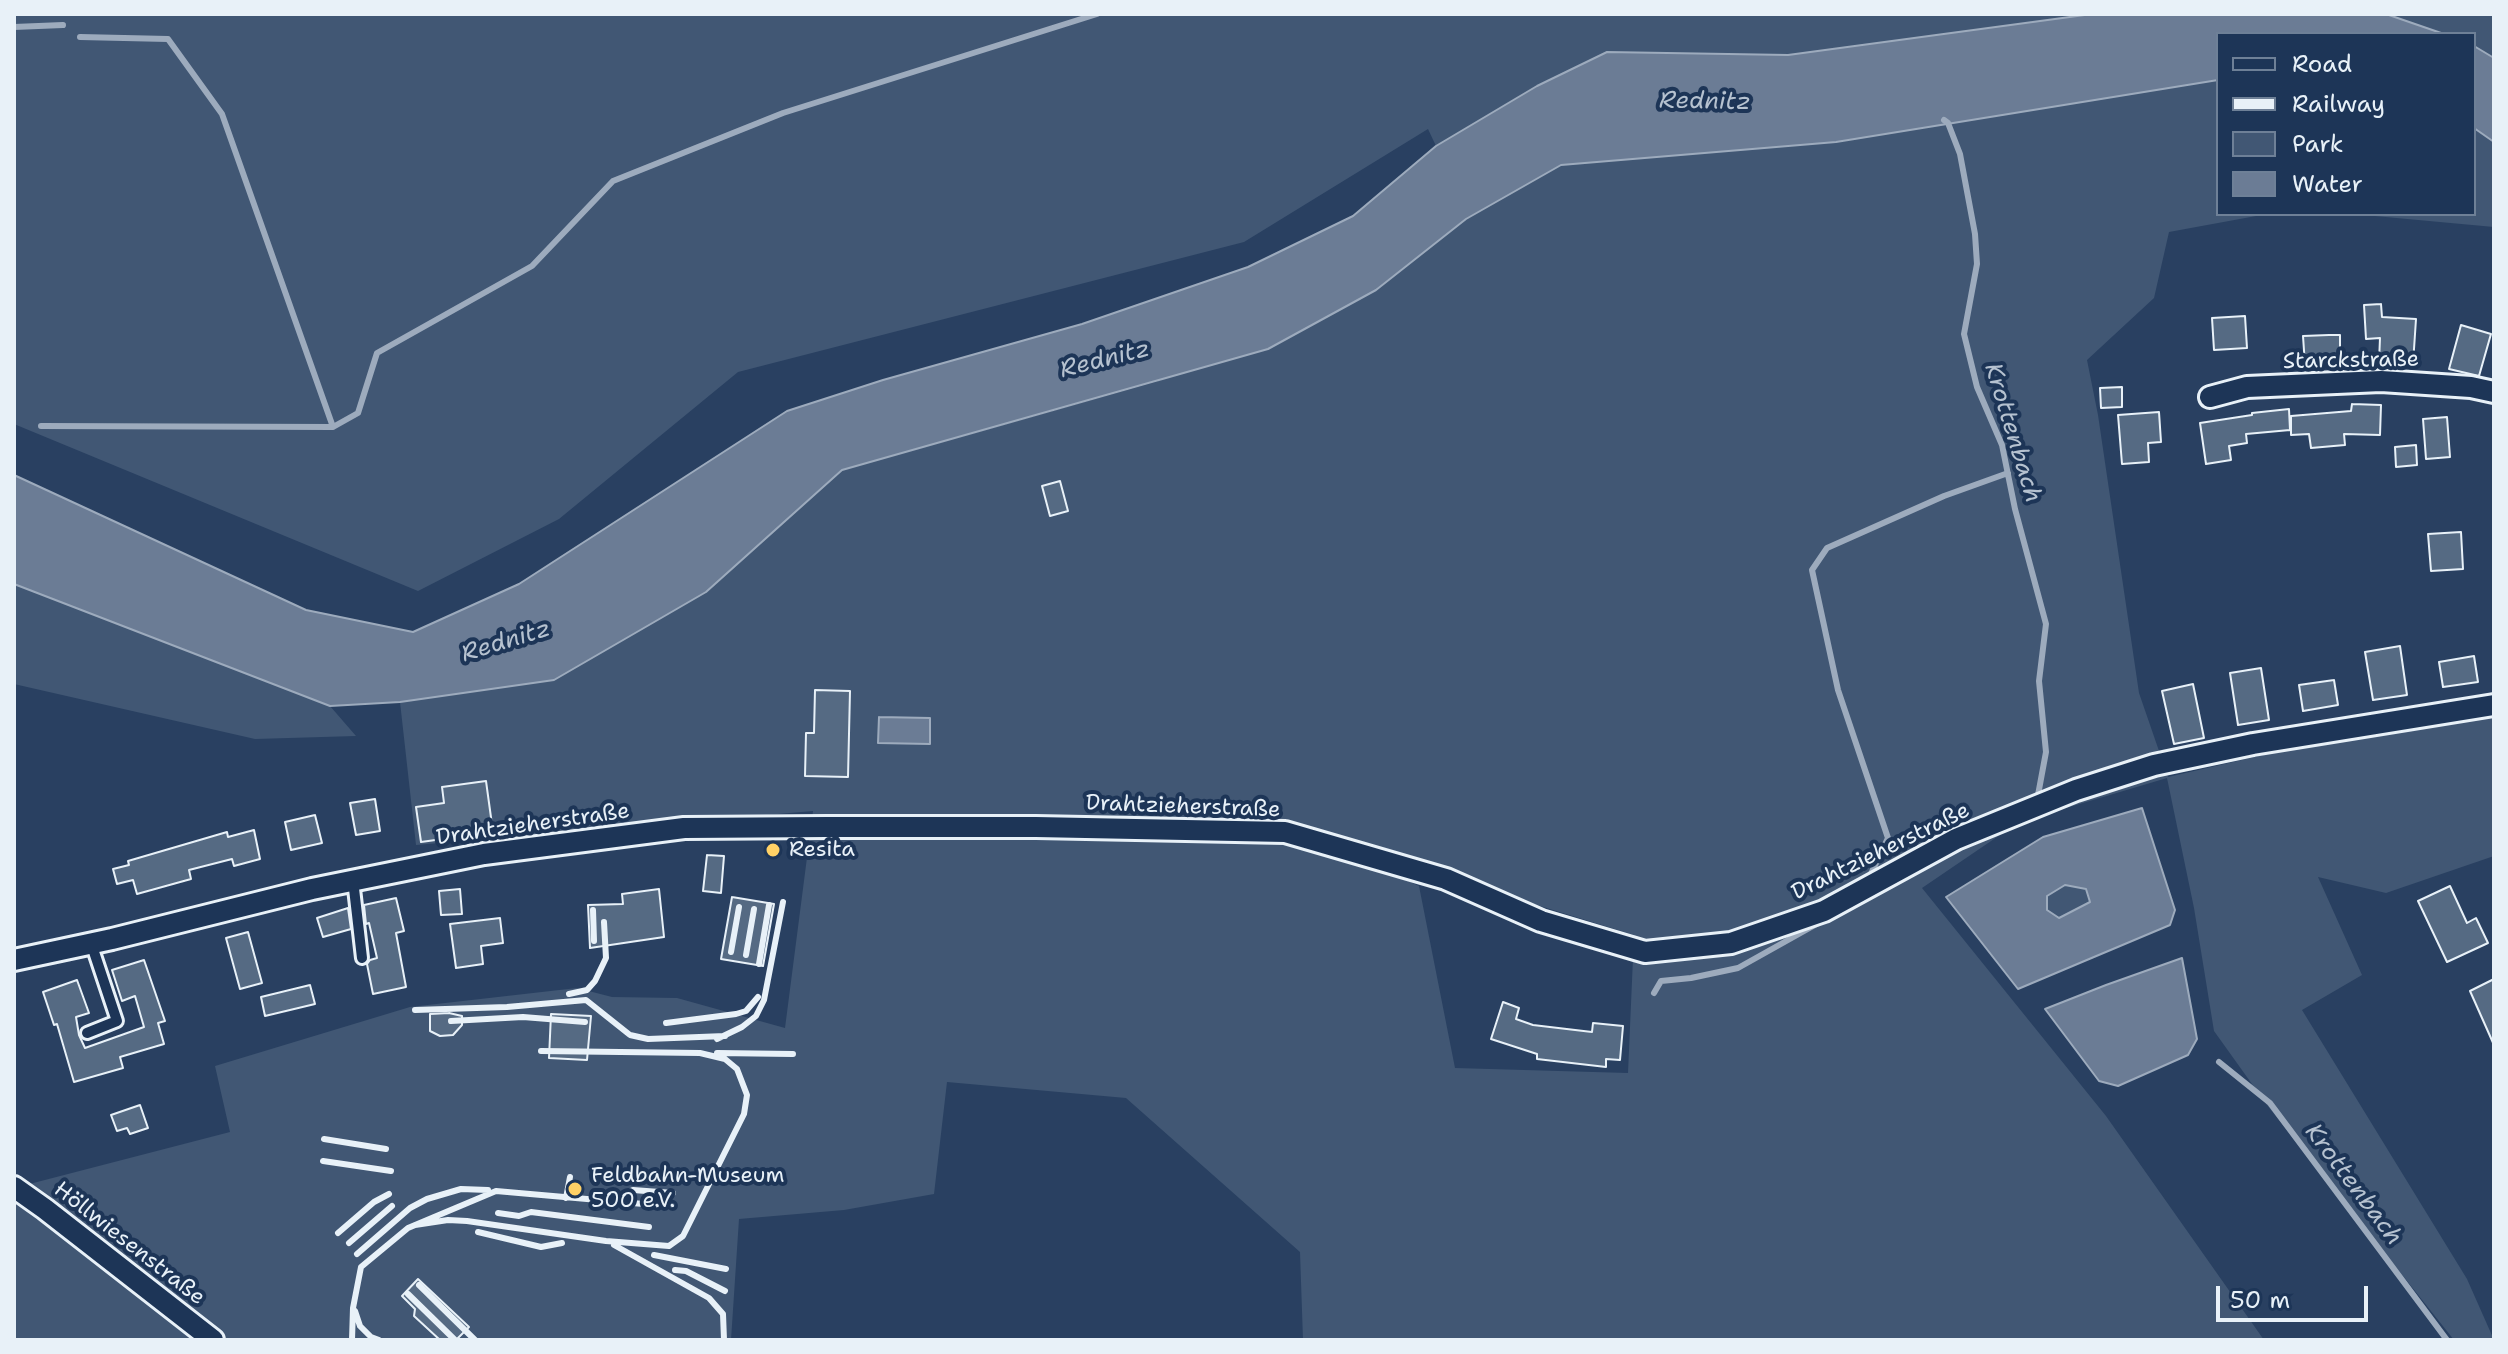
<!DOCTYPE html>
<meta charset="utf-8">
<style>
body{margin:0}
#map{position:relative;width:2508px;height:1354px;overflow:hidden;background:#294061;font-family:"Shantell Sans",sans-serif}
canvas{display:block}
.frame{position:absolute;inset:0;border:16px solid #e8f1f8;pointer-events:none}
.legend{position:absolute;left:2216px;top:32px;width:260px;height:184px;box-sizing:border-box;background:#1d3557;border:2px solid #6e8097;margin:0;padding:10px 14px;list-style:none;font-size:24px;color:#e8f1f8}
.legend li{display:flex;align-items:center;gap:16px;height:40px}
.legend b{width:40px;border:2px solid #6e8097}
.scale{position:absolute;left:2216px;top:1286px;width:152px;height:36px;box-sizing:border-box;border:4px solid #e8f1f8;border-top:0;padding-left:10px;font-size:24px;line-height:28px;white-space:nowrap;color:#e8f1f8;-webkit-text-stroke:6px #1d3557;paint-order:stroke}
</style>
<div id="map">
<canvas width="2508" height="1354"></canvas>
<div class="frame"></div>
<ul class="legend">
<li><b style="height:10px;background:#1d3557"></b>Road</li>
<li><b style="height:10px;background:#e8f1f8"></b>Railway</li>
<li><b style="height:22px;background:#415774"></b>Park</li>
<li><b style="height:22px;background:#6b7c95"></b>Water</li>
</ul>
<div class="scale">50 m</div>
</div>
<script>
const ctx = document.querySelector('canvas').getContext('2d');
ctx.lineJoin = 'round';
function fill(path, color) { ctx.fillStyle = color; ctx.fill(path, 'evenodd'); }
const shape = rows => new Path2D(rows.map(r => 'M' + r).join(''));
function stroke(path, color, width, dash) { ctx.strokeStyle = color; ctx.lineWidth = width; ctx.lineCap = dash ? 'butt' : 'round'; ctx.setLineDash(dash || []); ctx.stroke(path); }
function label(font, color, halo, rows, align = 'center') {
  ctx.font = font + ' "Shantell Sans",sans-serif'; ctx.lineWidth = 8; ctx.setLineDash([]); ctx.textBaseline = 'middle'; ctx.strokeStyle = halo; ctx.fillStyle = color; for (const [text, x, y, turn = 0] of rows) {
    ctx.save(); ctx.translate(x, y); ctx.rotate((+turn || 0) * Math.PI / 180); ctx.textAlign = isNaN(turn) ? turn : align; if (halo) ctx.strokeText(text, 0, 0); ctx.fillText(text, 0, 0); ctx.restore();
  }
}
const green = shape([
 [14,14,2092,14,1788,55,1607,52,1537,86,1436,146,1428,129,1244,242,738,372,559,519,418,591,14,424],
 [2386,14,2494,14,2494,58,2474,46,2474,34,2444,34],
 [2218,80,2218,214,2267,214,2169,232,2154,298,2087,360,2098,415,2139,693,2168,777,2272,753,2494,716,2494,856,2386,893,2318,877,2362,975,2302,1010,2467,1279,2494,1340,2454,1340,2267,1105,2214,1031,2194,908,2167,778,2019,822,1922,888,2106,1116,2264,1340,1303,1340,1300,1252,1126,1098,947,1082,934,1194,844,1210,739,1219,731,1340,14,1340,14,1188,230,1132,215,1066,410,1007,577,988,612,997,677,998,785,1028,813,811,416,845,400,702,554,680,706,592,842,470,1156,382,1376,290,1466,219,1561,165,1836,142],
 [1297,831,1634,935,1628,1073,1455,1068,1419,886],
 [2474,128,2494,142,2494,227,2353,214,2474,214],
 [14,584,330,706,356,736,255,739,14,684],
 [2065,885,2087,889,2090,902,2059,918,2047,910,2047,896]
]);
const water = shape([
 [2092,14,2386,14,2444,34,2218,34,2218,80,1836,142,1561,165,1466,219,1376,290,1268,349,842,470,706,592,554,680,400,702,330,706,14,584,14,475,306,610,413,632,519,584,787,411,883,380,1082,324,1248,267,1353,216,1436,146,1537,86,1607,52,1788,55,2092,14],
 [2474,46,2494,58,2494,142,2474,128,2474,46],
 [879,717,930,718,930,744,878,743,879,717],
 [2142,808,2175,910,2170,925,2018,989,1946,897,2043,837,2142,808],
 [2065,885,2086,889,2090,902,2059,918,2047,910,2047,896,2065,885],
 [2182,958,2197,1039,2188,1055,2118,1086,2099,1081,2045,1009,2106,985,2182,958]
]);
const stream = shape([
 [14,27,63,25],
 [80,37,168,39,222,114,333,427],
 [1944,120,1948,123,1960,154,1975,234,1977,264,1964,334,1977,387,2002,445,2015,509,2046,624,2039,681,2046,752,2038,795],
 [41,426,333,427,358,413,377,353,532,266,613,181,783,113,1097,14],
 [1868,880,1888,838,1838,690,1812,570,1827,548,1944,496,2008,473],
 [1654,993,1661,981,1691,978,1738,968,1822,921],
 [2219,1062,2270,1103,2447,1340]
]);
const building = shape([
 [2381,304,2382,317,2416,319,2413,364,2379,362,2380,338,2366,339,2364,305,2381,304],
 [2245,316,2247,348,2214,350,2212,318,2245,316],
 [2461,325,2491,334,2479,376,2449,369,2461,325],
 [2329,335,2340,335,2340,364,2305,365,2303,336,2329,335],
 [2122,387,2122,407,2101,408,2100,388,2122,387],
 [2352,404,2381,405,2380,435,2344,434,2345,445,2311,448,2309,434,2291,435,2291,416,2351,411,2352,404],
 [2289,409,2290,430,2246,434,2247,443,2229,446,2231,460,2206,464,2200,423,2252,415,2252,413,2289,409],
 [2159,412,2161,442,2148,443,2149,462,2122,464,2118,415,2159,412],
 [2447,417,2450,457,2426,459,2423,419,2447,417],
 [2416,445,2417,465,2396,467,2395,447,2416,445],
 [1060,481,1068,511,1050,516,1042,486,1060,481],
 [2461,532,2463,569,2431,571,2428,534,2461,532],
 [2400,646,2407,695,2373,700,2365,652,2400,646],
 [2474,656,2478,682,2443,687,2439,662,2474,656],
 [2261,668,2269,720,2238,725,2230,673,2261,668],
 [2334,680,2338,705,2303,711,2299,685,2334,680],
 [2193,684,2204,738,2174,744,2162,691,2193,684],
 [815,690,850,691,848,777,805,776,806,733,814,733,815,690],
 [486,781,493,832,421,842,416,807,444,803,442,787,486,781],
 [375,799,380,831,356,835,350,803,375,799],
 [315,815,322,843,291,850,285,822,315,815],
 [254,830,260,859,234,866,232,859,189,870,191,879,137,894,133,880,117,884,113,869,129,865,128,861,227,832,228,837,254,830],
 [707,855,724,856,721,893,703,891,707,855],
 [2450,886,2467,923,2476,918,2488,943,2447,962,2418,901,2450,886],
 [460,889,462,914,441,915,439,891,460,889],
 [659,889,664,937,590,948,588,905,623,904,622,894,659,889],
 [732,897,774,904,763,966,721,959,732,897],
 [396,898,404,931,396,933,406,987,373,994,367,964,370,960,377,958,369,923,366,924,364,905,396,898],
 [348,908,351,929,323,937,317,918,348,908],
 [500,918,503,943,481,946,483,964,456,968,450,924,500,918],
 [248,932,262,983,240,989,226,938,248,932],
 [144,960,165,1021,158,1023,164,1044,120,1057,123,1068,74,1082,57,1024,54,1025,43,992,77,980,89,1013,76,1017,79,1035,85,1048,144,1027,135,996,122,1001,112,970,144,960],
 [2494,979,2494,1045,2470,991,2494,979],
 [310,985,315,1004,265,1016,261,997,310,985],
 [1503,1002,1519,1008,1516,1019,1533,1025,1592,1032,1593,1023,1623,1026,1620,1060,1606,1059,1606,1067,1537,1059,1537,1054,1491,1039,1503,1002],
 [449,1013,462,1016,462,1025,453,1035,440,1036,430,1031,430,1014,449,1013],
 [551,1014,591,1016,587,1060,549,1058,551,1014],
 [140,1105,148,1128,130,1134,127,1128,117,1131,111,1115,140,1105],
 [418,1279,469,1327,456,1340,440,1340,414,1316,415,1309,402,1296,418,1279]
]);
const service = shape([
 [353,880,362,958],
 [87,1033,117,1021,91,943]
]);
const minor = shape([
 [2210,397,2247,387,2381,381,2471,387,2494,392],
 [14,960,112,939,312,889,484,854,684,828,826,827,1036,827,1285,832,1446,879,1541,921,1645,952,1731,943,1824,911,1956,839,2076,790,2154,765,2253,744,2494,705],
 [14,1187,45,1209,213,1340]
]);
const rail = shape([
 [593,910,594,941],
 [731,952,739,907],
 [746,955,754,909],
 [759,964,769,905],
 [569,994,587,990,595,981,606,958,604,922],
 [415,1010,507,1007,586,1000,630,1035,648,1039,725,1036],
 [451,1021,523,1017,585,1022],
 [666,1023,736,1014,746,1011,758,997],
 [717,1039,742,1027,756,1016,764,1000,783,902],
 [717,1053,793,1054],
 [324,1139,386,1149],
 [323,1161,391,1171],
 [566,1198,570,1177],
 [613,1199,633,1190,673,1193],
 [498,1213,519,1216,531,1212,649,1227],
 [415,1225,448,1220,467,1221,606,1241,669,1246,683,1236,744,1114,747,1095,737,1069,725,1059,700,1053,541,1051],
 [478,1232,541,1247,562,1243],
 [338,1233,374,1202,389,1194],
 [349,1243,392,1206],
 [614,1245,709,1298,723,1314,724,1340],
 [357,1254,410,1208,427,1199,461,1189,488,1190],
 [654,1255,726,1269],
 [675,1270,686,1271,725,1291],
 [419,1285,475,1340],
 [408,1294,455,1340],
 [355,1311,360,1326,371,1337,379,1340],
 [352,1340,353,1308,361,1267,408,1228,496,1191,655,1205]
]);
const markers = [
 [773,850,8,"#ffd166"],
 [575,1189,8,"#ffd166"]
];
const streetNames = [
 ["Starckstraße",2351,361,-1],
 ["Drahtzieherstraße",1183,807,2],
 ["Drahtzieherstraße",533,825,-8],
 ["Drahtzieherstraße",1881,852,-26],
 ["Höllwiesenstraße",129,1244,38]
];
const poiNames = [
 ["Resita",789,850],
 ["Feldbahn-Museum",591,1176],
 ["500 e.V.",591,1201]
];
const waterNames = [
 ["Rednitz",1705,102,1],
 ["Rednitz",1105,360,-14],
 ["Krottenbach",2012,433,73],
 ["Rednitz",506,642,-17],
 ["Krottenbach",2353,1185,53]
];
fill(green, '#415774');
fill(water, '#6b7c95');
stroke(water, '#9dabbd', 2);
stroke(stream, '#9dabbd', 6);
fill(building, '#556a83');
stroke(building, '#e8f1f8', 2);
stroke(service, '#e8f1f8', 16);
stroke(minor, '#e8f1f8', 26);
stroke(service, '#1d3557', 10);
stroke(minor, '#1d3557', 20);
stroke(rail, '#e8f1f8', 6);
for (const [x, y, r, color] of markers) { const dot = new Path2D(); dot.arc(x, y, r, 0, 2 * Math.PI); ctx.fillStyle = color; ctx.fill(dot); stroke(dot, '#1d3557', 3); }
label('22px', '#e8f1f8', '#1d3557', streetNames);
label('22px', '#e8f1f8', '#1d3557', poiNames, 'left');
label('italic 24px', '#b6c2d0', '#1d3557', waterNames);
</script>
